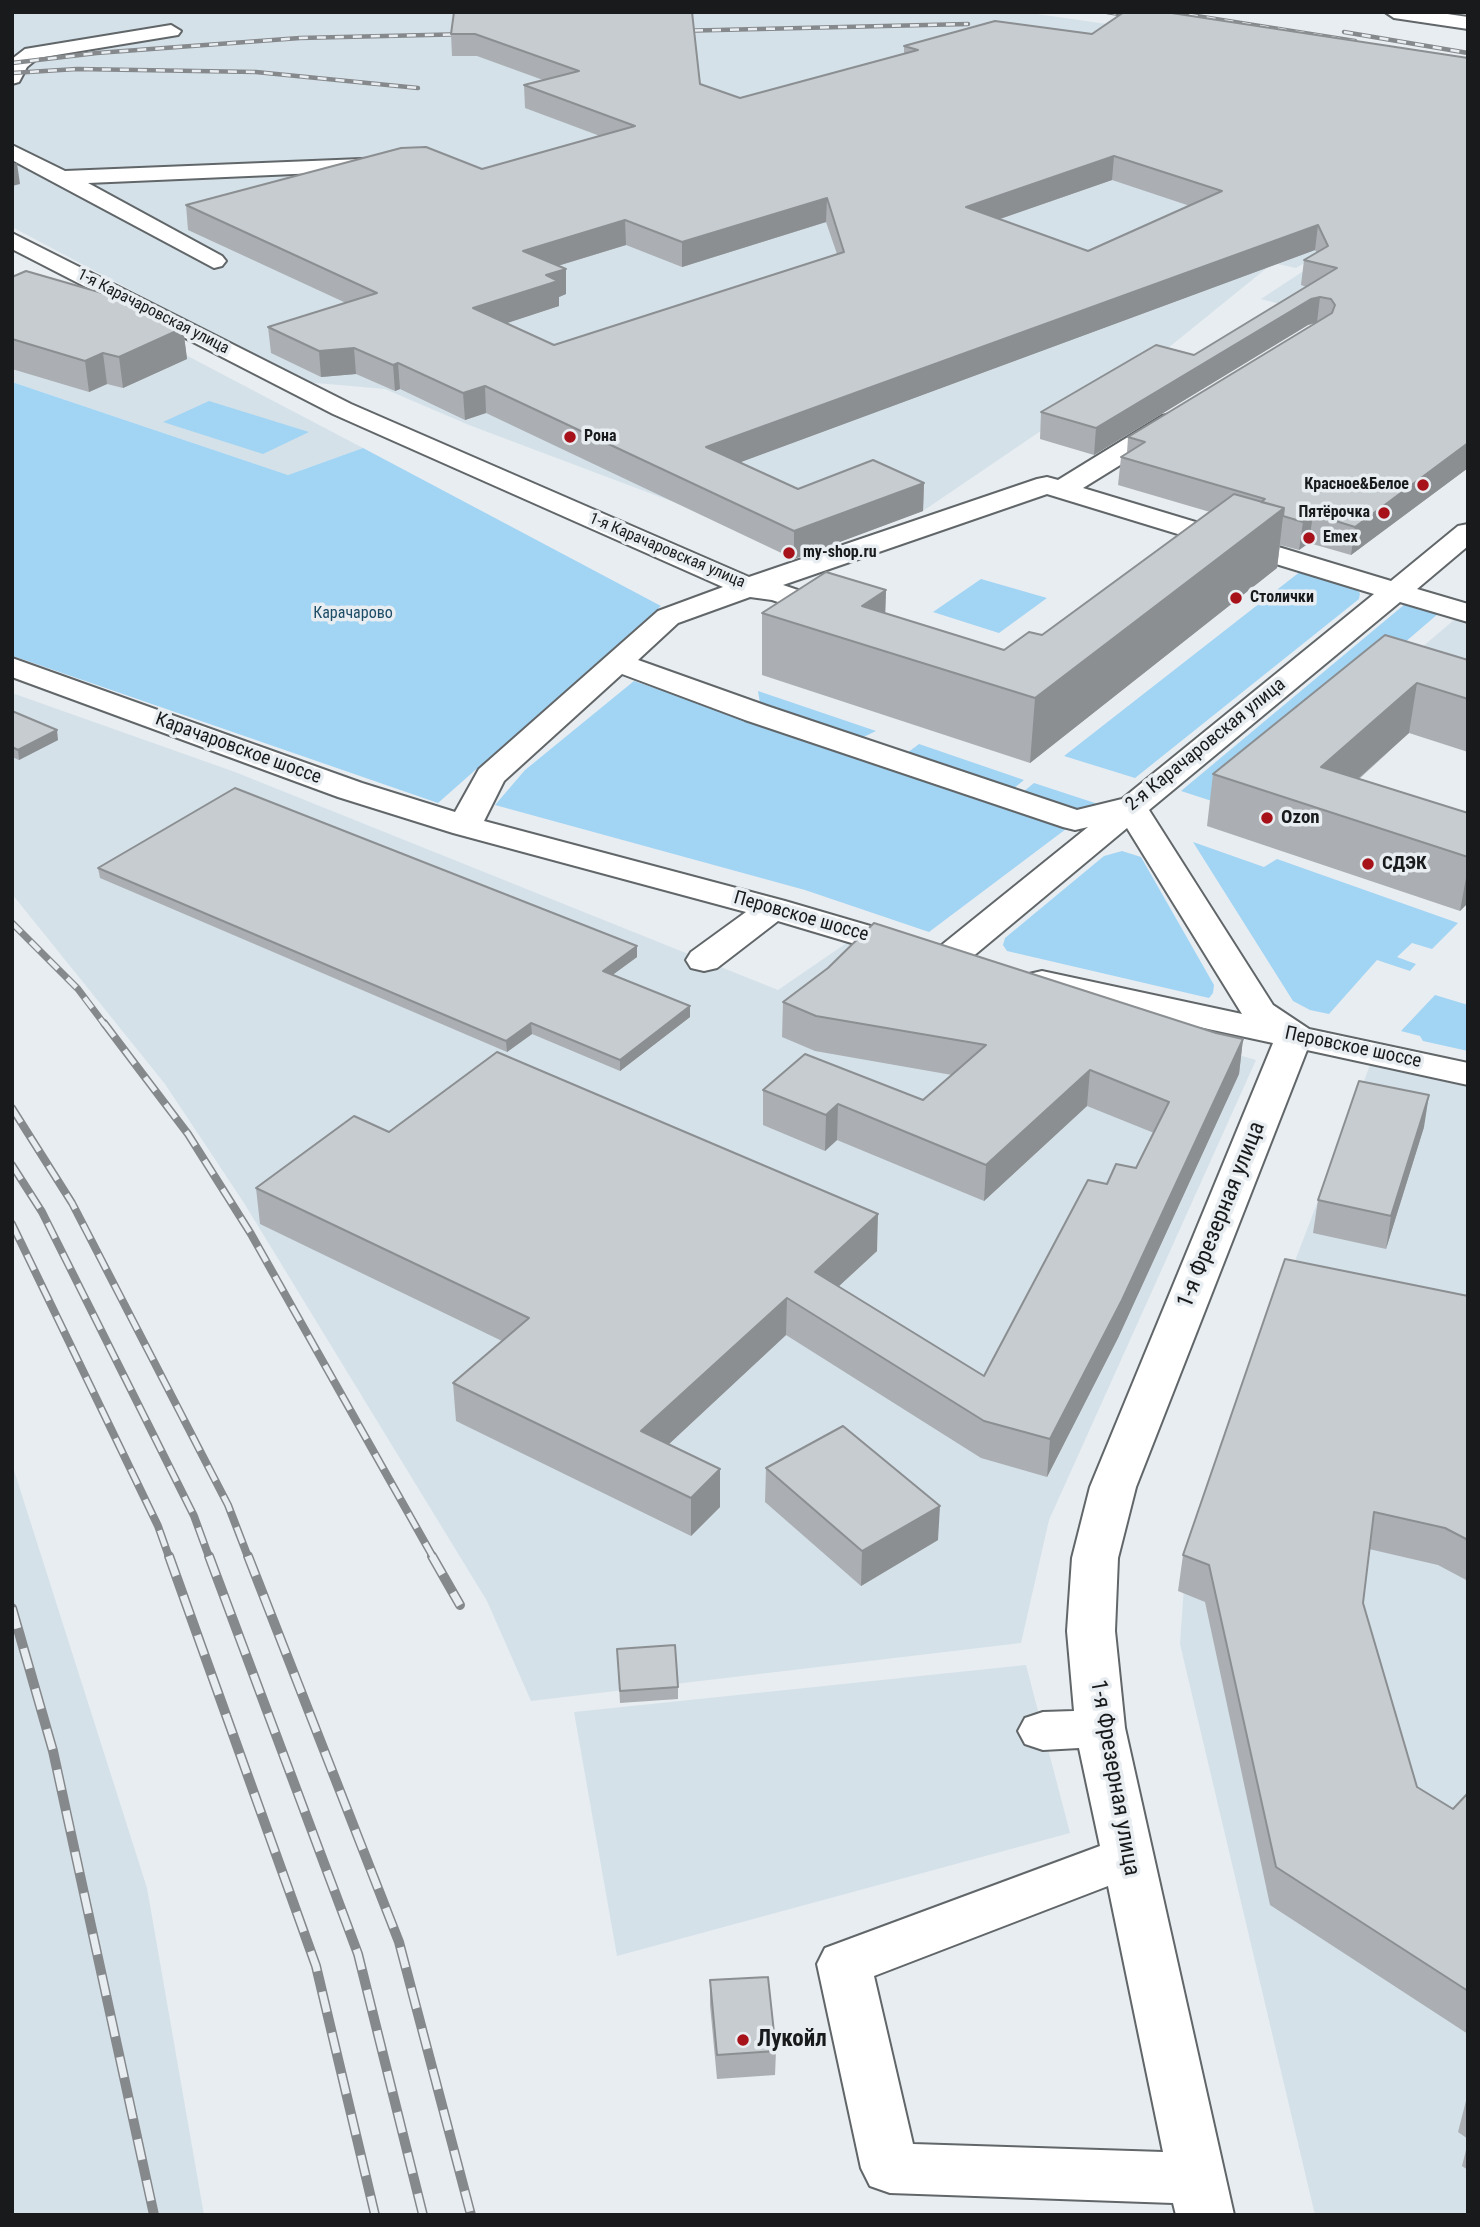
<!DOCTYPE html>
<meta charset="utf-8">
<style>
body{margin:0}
#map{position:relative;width:1480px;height:2227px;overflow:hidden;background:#e8edf1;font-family:"Roboto Condensed",sans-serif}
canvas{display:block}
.frame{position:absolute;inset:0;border:14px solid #181a1b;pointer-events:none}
</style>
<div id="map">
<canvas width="1480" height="2227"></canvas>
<div class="frame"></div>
</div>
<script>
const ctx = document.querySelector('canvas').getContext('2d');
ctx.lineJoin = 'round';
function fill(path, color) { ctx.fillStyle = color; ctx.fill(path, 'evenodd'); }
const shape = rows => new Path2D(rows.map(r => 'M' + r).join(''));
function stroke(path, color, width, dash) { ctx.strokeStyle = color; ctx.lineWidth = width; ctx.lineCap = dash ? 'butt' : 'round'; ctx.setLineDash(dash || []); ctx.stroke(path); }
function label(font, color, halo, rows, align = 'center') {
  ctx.font = font + ' "Roboto Condensed",sans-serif'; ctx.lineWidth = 7; ctx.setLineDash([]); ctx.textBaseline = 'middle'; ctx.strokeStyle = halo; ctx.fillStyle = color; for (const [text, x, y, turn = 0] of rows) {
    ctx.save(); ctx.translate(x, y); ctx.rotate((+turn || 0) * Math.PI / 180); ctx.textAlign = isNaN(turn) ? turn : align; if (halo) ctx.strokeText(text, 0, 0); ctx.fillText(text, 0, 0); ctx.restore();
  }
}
const built = shape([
 [12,12,1023,12,1414,68,1468,353,1261,299,1399,208,1296,268,1273,263,1126,382,1051,424,923,511,872,488,684,506,469,425,385,389,304,382,12,227],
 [56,287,363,448,288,475,12,382,12,304],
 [1468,608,1468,661,1421,648],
 [12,693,235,772,778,990,848,942,1256,1060,1049,1520,1021,1643,531,1701,487,1601,244,1203,165,1084,12,894],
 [1370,1065,1468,1087,1468,2215,1315,2215,1180,1644,1187,1543],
 [12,1464,147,1888,204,2215,12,2215],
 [1026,1665,1070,1833,617,1956,574,1712]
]);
const green = shape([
 [12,382,288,475,363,448,661,606,438,803,16,657,12,656],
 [209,401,309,432,263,454,163,422],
 [1301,571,1354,588,1360,593,1359,599,1135,778,1064,756],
 [981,579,1047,598,999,633,933,612],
 [1405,604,1439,613,1218,803,1181,791],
 [634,681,1048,820,1066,829,929,932,805,890,495,805,525,770],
 [758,691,876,731,855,741,761,709],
 [919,744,1024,780,1008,793,905,758,907,753],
 [1034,783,1101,805,1086,813,1018,796],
 [1193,842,1264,867,1277,859,1458,923,1432,949,1412,943,1397,957,1416,964,1410,971,1377,960,1329,1014,1310,1010,1293,1001],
 [1122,851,1141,857,1214,985,1213,993,1209,998,1007,951,1003,945,1005,938,1104,856],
 [1435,995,1468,1005,1468,1051,1423,1041,1420,1036,1401,1031]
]);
const minor = shape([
 [1385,12,1434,12,1468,17,1468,29,1394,18,1385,12],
 [171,25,181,31,178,35,38,58,27,67,19,82,12,84,12,59,25,49,171,25],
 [12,145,65,171,386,158,394,159,397,164,394,169,386,170,88,183,222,256,226,261,222,266,214,268,12,160,12,145],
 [12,233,351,404,749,577,1037,479,1047,477,1058,480,1162,416,1171,414,1180,416,1184,422,1180,428,1083,488,1391,581,1458,526,1468,524,1468,546,1417,589,1468,604,1468,622,1400,602,1149,810,1273,1005,1309,1029,1468,1063,1468,1085,1307,1050,1136,1487,1118,1558,1115,1631,1125,1728,1234,2215,1176,2215,1173,2203,890,2193,870,2186,861,2168,817,1964,825,1948,1100,1846,1079,1748,1043,1750,1025,1744,1018,1731,1025,1718,1043,1712,1074,1711,1067,1631,1072,1558,1090,1487,1273,1043,1042,993,1029,990,1024,982,1029,974,1042,971,1242,1014,1127,828,959,968,946,971,933,968,928,960,933,952,1088,827,1075,830,1063,827,745,720,622,674,504,781,484,821,785,901,925,942,930,950,925,958,912,961,778,921,717,968,704,971,691,968,686,960,691,952,746,912,453,833,338,797,12,677,12,658,362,783,455,812,479,769,658,611,723,587,333,414,12,249,12,233],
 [1047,494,1374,594,1122,799,1077,810,767,706,638,660,678,623,750,597,772,600,838,622,848,619,853,613,848,607,783,585,1047,494],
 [1108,1886,1163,2152,913,2144,874,1976,1108,1886]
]);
const railFar3 = shape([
 [1107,12,1138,17],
 [1171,12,1355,41],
 [676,31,968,24],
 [1344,32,1468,53],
 [12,63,97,53,300,38,470,34],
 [12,73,77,69,256,72,418,88]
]);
const railFar2 = shape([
 [12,923,78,989,105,1025]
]);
const railFar1 = shape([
 [104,1023,188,1134,251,1234,433,1557],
 [12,1108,72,1203,228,1505,248,1557],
 [12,1165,42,1212,194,1516,209,1557],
 [12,1224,158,1526,169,1557]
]);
const rail = shape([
 [169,1556,316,1966,375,2215],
 [209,1556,358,1954,423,2215],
 [248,1556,399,1942,471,2215],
 [432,1556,460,1605],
 [12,1608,53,1751,154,2215]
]);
const wall = shape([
 [1442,12,1468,12,1468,15],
 [578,13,700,84,740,98,904,54,904,46,1092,34,1468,58,1468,468,1351,555,1309,543,1299,550,1280,545,1277,568,1030,763,762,675,762,613,886,590,885,613,1004,650,1042,635,1210,512,1118,485,1121,457,1127,453,1128,437,1316,323,1308,325,1094,455,1040,439,1041,412,1194,355,1306,287,1301,285,1304,260,1317,253,1315,250,740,462,798,489,924,483,923,511,794,559,486,413,465,420,400,389,395,391,356,374,321,377,271,353,268,327,346,303,188,230,186,205,482,169,600,136,525,108,524,85,543,80,477,56,452,56,451,34],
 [1112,180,1190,206,1088,251,1000,219],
 [826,222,837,254,554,345,506,323,559,306,559,297,566,294,566,269,558,266,626,245,682,267],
 [12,277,183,328,187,359,123,388,107,384,89,392,12,369],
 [1468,660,1468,752,1409,733,1359,779,1468,813,1468,903,1460,911,1207,826,1213,774],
 [12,711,58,740,19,760,12,757],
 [98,868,637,946,637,957,612,975,690,1006,690,1017,620,1071,532,1034,507,1052,100,878],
 [783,1002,1216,1033,1243,1039,1239,1074,1118,1338,1047,1477,981,1458,786,1335,668,1445,720,1507,691,1536,456,1421,453,1383,502,1341,260,1224,256,1188,389,1132,877,1251,838,1287,984,1376,1107,1184,1136,1168,1154,1133,1087,1106,984,1201,837,1140,825,1151,763,1125,763,1090,923,1100,952,1075,815,1051,782,1037],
 [1424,1127,1386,1249,1313,1233,1318,1200],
 [1468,1296,1468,1581,1438,1565,1369,1549,1363,1603,1417,1787,1453,1809,1468,1793,1468,2034,1270,1905,1205,1602,1178,1591,1183,1555],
 [766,1468,938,1540,861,1586,765,1502],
 [617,1649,678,1687,678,1699,620,1703],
 [710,1980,776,2051,775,2075,717,2079,710,2005],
 [1468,2093,1468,2139,1458,2132],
 [1468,2142,1468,2170,1462,2166]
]);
const shadedWall = shape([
 [1114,156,1112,180,965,231,966,207],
 [17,163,20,184,12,186,12,164],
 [827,198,826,222,682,267,682,242],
 [625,220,626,245,524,276,523,251],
 [1318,225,1315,250,706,475,706,447],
 [566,269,566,294,559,297,559,306,474,334,473,308,546,275],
 [1320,297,1317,322,1308,325,1094,455,1096,428,1311,299],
 [183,328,187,359,123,388,119,357],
 [354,348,356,374,321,377,319,351],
 [103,353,107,384,89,392,85,361],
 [398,363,400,389,395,391,393,365],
 [485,386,486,413,465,420,463,393],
 [1468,443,1468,468,1351,555,1355,527],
 [924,483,923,511,794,559,794,531],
 [1284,508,1277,568,1030,763,1035,698],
 [1313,514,1309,543,1299,550,1303,522],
 [886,590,884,651,862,606],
 [1417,683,1409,733,1323,810,1321,767],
 [57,730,58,740,19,760,18,750],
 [1468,867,1468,903,1460,911],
 [637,946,637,957,603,982,603,971],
 [690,1006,690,1017,620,1071,620,1060],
 [531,1023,532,1034,507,1052,506,1041],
 [1243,1039,1239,1074,1118,1338,1047,1477,1050,1439],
 [1090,1070,1087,1106,984,1201,986,1165],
 [1429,1095,1424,1127,1386,1249,1391,1216],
 [838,1104,837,1140,825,1151,826,1115],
 [878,1214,877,1251,814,1309,815,1272],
 [787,1298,786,1335,642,1469,641,1431],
 [720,1469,720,1507,691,1536,691,1498],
 [940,1506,938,1540,861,1586,862,1551]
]);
const building = shape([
 [454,12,692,12,700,84,740,98,918,50,904,46,995,21,1092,34,1124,12,1165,12,1468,58,1468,443,1355,527,1313,514,1303,522,1283,516,1284,508,1261,502,1265,499,1121,457,1145,442,1128,437,1332,313,1335,305,1331,299,1320,297,1311,299,1096,428,1041,412,1156,345,1194,355,1337,268,1304,260,1328,246,1318,225,706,447,798,489,873,460,924,483,794,531,485,386,463,393,398,363,393,365,354,348,319,351,268,327,377,293,186,205,401,148,426,147,482,169,635,126,524,85,579,71,475,34,451,34,454,12],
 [1114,156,1222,191,1088,251,966,207,1114,156],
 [827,198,844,252,554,345,473,308,558,281,546,275,566,269,523,251,625,220,682,242,827,198],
 [26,271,130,301,183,328,119,357,103,353,85,361,12,339,12,277,26,271],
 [1234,494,1284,508,1035,698,762,613,826,572,886,590,862,606,1004,650,1029,632,1042,635,1234,494],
 [1385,635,1468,660,1468,699,1417,683,1321,767,1468,813,1468,857,1213,774,1385,635],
 [12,711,57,730,18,750,12,747,12,711],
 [235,788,637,946,603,971,690,1006,620,1060,531,1023,506,1041,98,868,235,788],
 [874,923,1216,1033,1243,1039,1122,1300,1050,1439,984,1421,787,1298,641,1431,720,1469,691,1498,453,1383,529,1318,256,1188,354,1116,389,1132,497,1052,878,1214,815,1272,984,1376,1088,1180,1107,1184,1116,1164,1136,1168,1169,1102,1090,1070,986,1165,838,1104,826,1115,763,1090,805,1054,923,1100,986,1045,816,1016,783,1002,828,968,874,923],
 [1359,1081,1429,1095,1391,1216,1318,1200,1359,1081],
 [1285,1259,1468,1296,1468,1540,1445,1528,1374,1512,1363,1603,1417,1787,1453,1809,1468,1793,1468,1991,1276,1867,1209,1565,1183,1555,1285,1259],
 [843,1426,940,1506,862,1551,766,1468,843,1426],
 [675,1645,678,1687,620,1691,617,1649,675,1645],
 [768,1977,776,2051,717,2055,710,1980,768,1977]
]);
const markers = [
 [570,437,7,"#a7111a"],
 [1423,485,7,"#a7111a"],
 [1384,513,7,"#a7111a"],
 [1309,538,7,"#a7111a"],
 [789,553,7,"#a7111a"],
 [1236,598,7,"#a7111a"],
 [1267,818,7,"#a7111a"],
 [1368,864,7,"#a7111a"],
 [743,2040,7,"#a7111a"]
];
const farStreetnames = [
 ["1-я Карачаровская улица",153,312,27],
 ["1-я Карачаровская улица",667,551,23]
];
const farPoinames = [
 ["Рона",584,437],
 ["Красное&Белое",1409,485,"right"],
 ["Пятёрочка",1370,513,"right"],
 ["Emex",1323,538],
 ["my-shop.ru",803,553],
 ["Столички",1250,598]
];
const farParknames = [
 ["Карачарово",353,614]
];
const streetNames = [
 ["2-я Карачаровская улица",1206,745,-39],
 ["Карачаровское шоссе",238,749,20],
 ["Перовское шоссе",801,917,16],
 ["Перовское шоссе",1353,1048,12]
];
const poiNames = [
 ["Ozon",1281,818],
 ["СДЭК",1382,864]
];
const nearStreetnames = [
 ["1-я Фрезерная улица",1222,1215,-68],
 ["1-я Фрезерная улица",1114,1778,80]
];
const nearPoinames = [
 ["Лукойл",757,2040]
];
fill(built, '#d4e1e9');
fill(green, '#a2d4f4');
stroke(minor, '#616669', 4);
fill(minor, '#fff');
stroke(railFar3, '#86898c', 4.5);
stroke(railFar2, '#86898c', 7);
stroke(railFar1, '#86898c', 8);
stroke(rail, '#86898c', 10);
stroke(railFar3, '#e8edf1', 2.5, [9]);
stroke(railFar2, '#e8edf1', 4.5, [13]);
stroke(railFar1, '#e8edf1', 5, [17]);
stroke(rail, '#e8edf1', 7, [21]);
fill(wall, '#abafb3');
fill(shadedWall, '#8b8f92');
fill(building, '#c7ccd0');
stroke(building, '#8b8f92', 2);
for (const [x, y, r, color] of markers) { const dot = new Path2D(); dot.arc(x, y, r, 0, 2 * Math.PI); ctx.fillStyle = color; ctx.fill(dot); stroke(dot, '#e8edf1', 2.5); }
label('16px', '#181a1b', '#e8edf1', farStreetnames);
label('bold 16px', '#181a1b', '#e8edf1', farPoinames, 'left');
label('16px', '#1e4d67', '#e8edf1', farParknames);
label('19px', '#181a1b', '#e8edf1', streetNames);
label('bold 19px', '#181a1b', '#e8edf1', poiNames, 'left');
label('23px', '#181a1b', '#e8edf1', nearStreetnames);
label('bold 23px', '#181a1b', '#e8edf1', nearPoinames, 'left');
</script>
